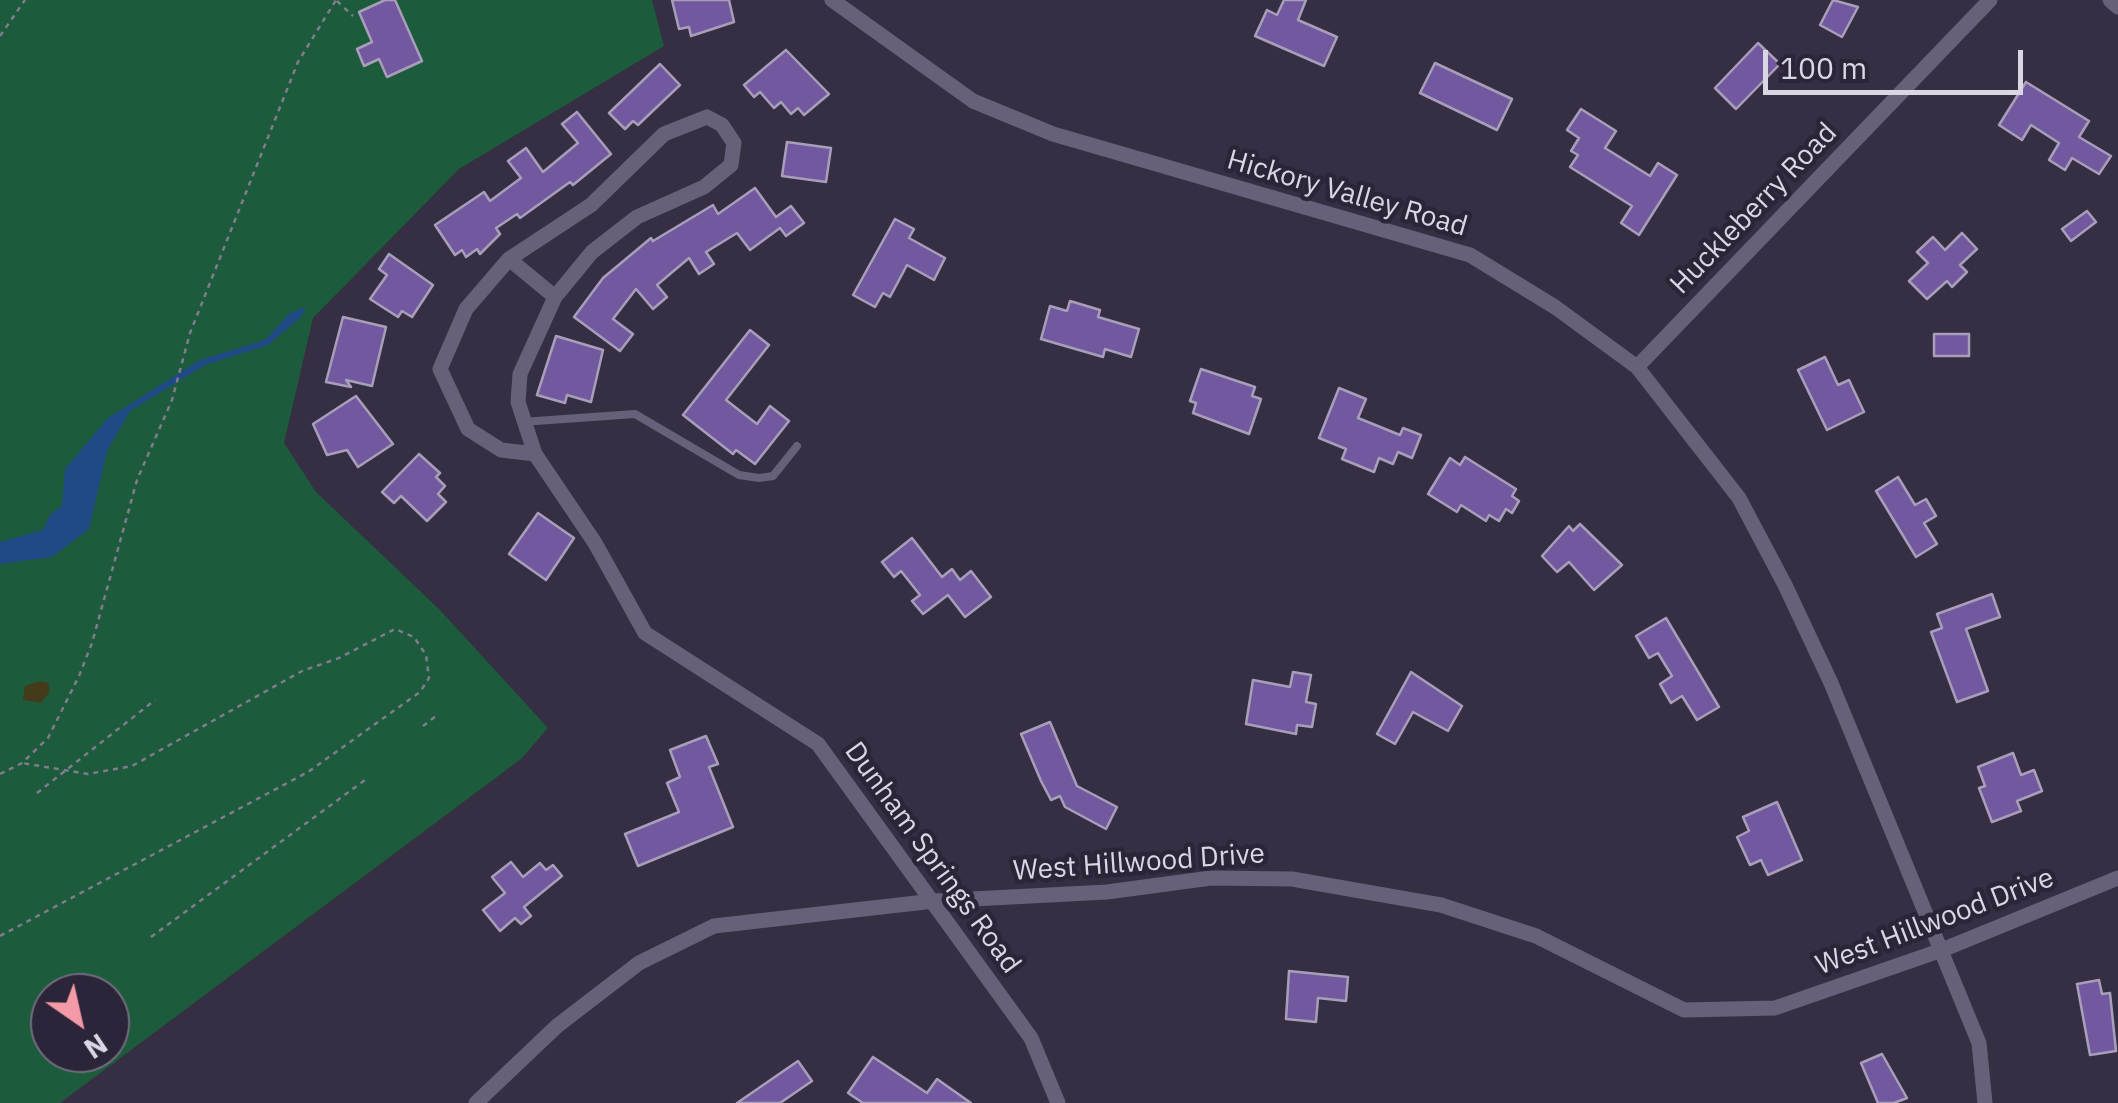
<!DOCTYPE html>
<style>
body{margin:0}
#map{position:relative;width:2118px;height:1103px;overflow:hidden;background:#362f44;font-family:"IBM Plex Sans",sans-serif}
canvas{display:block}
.north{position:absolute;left:30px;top:973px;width:100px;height:100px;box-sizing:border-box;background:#2c253a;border:2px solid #726c7e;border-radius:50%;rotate:146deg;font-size:28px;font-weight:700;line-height:40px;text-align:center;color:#dad6e4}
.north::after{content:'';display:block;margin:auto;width:35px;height:45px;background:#f49aa6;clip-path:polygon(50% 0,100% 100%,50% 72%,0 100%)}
.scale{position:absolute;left:1763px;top:50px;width:260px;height:45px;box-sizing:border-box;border:5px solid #dad6e4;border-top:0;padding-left:12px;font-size:30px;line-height:35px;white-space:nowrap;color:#dad6e4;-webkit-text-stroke:8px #2c253a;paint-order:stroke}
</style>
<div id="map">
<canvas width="2118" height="1103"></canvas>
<div class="north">N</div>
<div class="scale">100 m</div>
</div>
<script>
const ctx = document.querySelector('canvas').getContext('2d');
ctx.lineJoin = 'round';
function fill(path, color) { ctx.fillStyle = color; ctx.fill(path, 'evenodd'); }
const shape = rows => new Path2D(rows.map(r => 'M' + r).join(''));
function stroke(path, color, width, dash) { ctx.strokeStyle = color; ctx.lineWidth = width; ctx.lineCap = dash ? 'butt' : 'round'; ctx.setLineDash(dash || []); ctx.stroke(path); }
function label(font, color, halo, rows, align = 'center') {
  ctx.font = font + ' "IBM Plex Sans",sans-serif'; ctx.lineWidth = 9; ctx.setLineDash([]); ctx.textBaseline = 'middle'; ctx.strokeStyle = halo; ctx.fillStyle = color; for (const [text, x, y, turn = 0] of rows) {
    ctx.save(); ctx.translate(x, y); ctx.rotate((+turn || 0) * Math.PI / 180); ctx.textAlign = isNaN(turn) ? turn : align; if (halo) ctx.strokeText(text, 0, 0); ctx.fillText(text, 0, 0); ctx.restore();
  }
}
const green = shape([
 [0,0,652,0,664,46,459,169,313,318,284,443,316,492,440,610,548,728,521,759,60,1103,0,1103],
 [50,993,110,993,110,1053,50,1053]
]);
const sand = shape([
 [41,681,48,683,50,691,41,703,23,700,25,686]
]);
const water = shape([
 [306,307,301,317,268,345,205,365,130,411,107,451,89,529,52,557,0,564,0,542,43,530,50,515,62,506,65,469,108,418,200,360,265,340,290,313]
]);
const building = shape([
 [385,0,395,0,422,61,387,77,379,59,364,66,357,49,372,42,359,12,385,0],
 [672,0,729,0,734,22,691,36,689,27,679,29,672,0],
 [1284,0,1306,0,1298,20,1337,37,1324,66,1255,36,1267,10,1277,15,1284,0],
 [1833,0,1858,7,1842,37,1820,25,1833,0],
 [1758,43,1780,64,1736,109,1715,88,1758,43],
 [786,50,829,94,804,115,798,108,791,114,781,102,774,108,760,92,754,97,744,85,786,50],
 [1435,63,1512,99,1497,130,1420,93,1435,63],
 [660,64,680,85,638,125,633,121,625,129,609,113,660,64],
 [2026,82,2089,121,2079,137,2111,156,2099,174,2072,158,2065,170,2049,160,2059,143,2031,125,2022,140,1999,125,2026,82],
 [1581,109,1616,131,1605,148,1650,176,1658,163,1677,175,1639,235,1621,223,1632,206,1570,167,1578,155,1571,151,1579,138,1567,130,1581,109],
 [577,112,611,154,573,185,570,182,520,218,517,214,496,228,500,234,480,254,477,249,466,257,462,250,455,255,435,225,484,192,490,201,521,178,508,161,526,148,543,172,578,143,562,124,577,112],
 [787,142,831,148,826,182,782,176,787,142],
 [755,188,776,217,791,206,804,223,786,236,780,228,750,250,737,233,706,252,714,264,699,274,689,258,657,285,667,297,653,309,636,289,613,319,633,334,620,351,574,317,603,278,651,238,653,241,713,205,718,214,755,188],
 [2087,211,2096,222,2071,241,2062,229,2087,211],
 [895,219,914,229,909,238,945,258,934,280,907,265,890,297,883,293,875,307,853,295,895,219],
 [1962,233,1977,249,1960,265,1967,272,1952,287,1947,281,1927,299,1909,281,1928,263,1917,252,1933,237,1945,250,1962,233],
 [389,254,433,285,412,317,402,311,398,317,370,299,387,275,379,269,389,254],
 [1070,301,1100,310,1098,317,1139,329,1131,357,1105,349,1103,357,1041,339,1050,306,1067,311,1070,301],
 [343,317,386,327,372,386,346,380,351,387,326,382,343,317],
 [750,330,769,345,726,400,757,424,770,406,789,421,755,464,736,450,733,454,683,415,750,330],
 [1934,334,1969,334,1969,356,1934,356,1934,334],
 [556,336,603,350,591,402,567,395,565,403,537,395,556,336],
 [1825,357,1838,385,1849,380,1864,412,1827,430,1798,370,1825,357],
 [1201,369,1255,387,1252,396,1261,399,1249,434,1193,413,1196,403,1190,401,1201,369],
 [1339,388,1366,399,1358,418,1400,435,1403,428,1421,435,1412,458,1398,452,1393,464,1379,458,1374,472,1342,459,1346,449,1319,438,1339,388],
 [356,396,393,444,358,467,347,450,327,455,313,424,356,396],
 [419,454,440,473,436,477,445,486,438,494,446,502,427,521,401,496,394,503,382,492,419,454],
 [1465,457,1516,489,1512,496,1519,501,1512,513,1506,509,1499,521,1489,515,1486,521,1461,505,1457,512,1428,494,1450,458,1460,465,1465,457],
 [1898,477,1915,505,1926,499,1936,516,1924,523,1937,544,1916,557,1876,491,1898,477],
 [538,513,574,538,546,580,509,554,538,513],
 [1580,524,1622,565,1594,590,1569,562,1557,572,1542,556,1569,526,1573,531,1580,524],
 [912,538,942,577,952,569,960,580,971,571,991,597,965,617,948,595,923,614,912,601,920,595,901,571,894,577,882,562,912,538],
 [1992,594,2000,617,1966,629,1988,691,1957,702,1931,632,1942,628,1937,614,1992,594],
 [1666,618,1719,707,1697,720,1682,696,1671,703,1660,684,1672,676,1658,653,1649,658,1636,636,1666,618],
 [1293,672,1311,675,1306,702,1316,704,1312,727,1297,725,1296,734,1246,724,1253,680,1290,687,1293,672],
 [1411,672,1462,706,1448,731,1413,712,1395,744,1377,734,1411,672],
 [1050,722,1077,786,1117,807,1106,829,1065,807,1060,796,1051,800,1041,781,1021,734,1050,722],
 [706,736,718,764,709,767,733,827,638,866,625,834,679,812,667,783,680,777,670,750,706,736],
 [2013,753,2021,775,2034,770,2042,791,2017,801,2021,811,1992,822,1979,788,1985,786,1978,767,2013,753],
 [1777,802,1802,860,1768,875,1761,860,1750,865,1737,837,1749,831,1743,817,1777,802],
 [511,862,523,877,540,863,546,870,553,865,562,876,524,907,531,916,521,924,515,918,500,931,483,910,505,893,492,877,511,862],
 [1289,971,1348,977,1346,1001,1318,998,1316,1022,1286,1019,1289,971],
 [2099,980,2102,994,2110,993,2116,1051,2090,1055,2077,984,2099,980],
 [1882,1054,1907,1098,1894,1103,1878,1103,1861,1063,1882,1054],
 [873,1057,927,1093,937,1079,971,1103,863,1103,848,1093,873,1057],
 [798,1061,812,1081,780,1103,737,1103,798,1061]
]);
const path = shape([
 [337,1,353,16],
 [0,36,25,0],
 [423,726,436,716],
 [0,774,22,763,48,738,79,676,92,643,137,480,172,400,190,333,298,62,336,0],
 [37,793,155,700],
 [0,936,308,772,420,692,429,678,426,655,414,637,395,629,339,658,302,671,132,766,88,774,22,763],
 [151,937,365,780]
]);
const lane = shape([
 [522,422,635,414,739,475,759,478,773,476,797,446]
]);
const street = shape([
 [832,0,973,101,1053,134,1470,255,1555,307,1637,367,1739,498,1785,585,1831,683,1979,1043,1985,1103],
 [2110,0,2118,7],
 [707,117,722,125,734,143,731,165,704,187,637,217,592,252,555,297,520,374,518,402,535,454,501,450,468,429,440,369,466,309,509,259,591,205,664,134,707,117],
 [509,259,555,297],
 [1637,367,1990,0],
 [535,454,595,543,645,633,818,744,1031,1038,1058,1103],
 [476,1103,557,1026,639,963,714,926,934,901,1107,892,1211,878,1292,879,1441,905,1536,936,1684,1010,1775,1008,1942,950,2118,878]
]);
const streetNames = [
 ["Hickory Valley Road",1347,194,16],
 ["Huckleberry Road",1754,209,-46],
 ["Dunham Springs Road",932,858,54],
 ["West Hillwood Drive",1139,863,-4],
 ["West Hillwood Drive",1935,922,-21]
];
fill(green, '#1c5b3c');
fill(sand, '#433b1a');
fill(water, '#204a85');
fill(building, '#72589e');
stroke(building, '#a79fb9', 2.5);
stroke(path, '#817b8d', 2.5, [5, 5]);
stroke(lane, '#686078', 8);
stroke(street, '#686078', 15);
label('28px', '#dad6e4', '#2c253a', streetNames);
</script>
